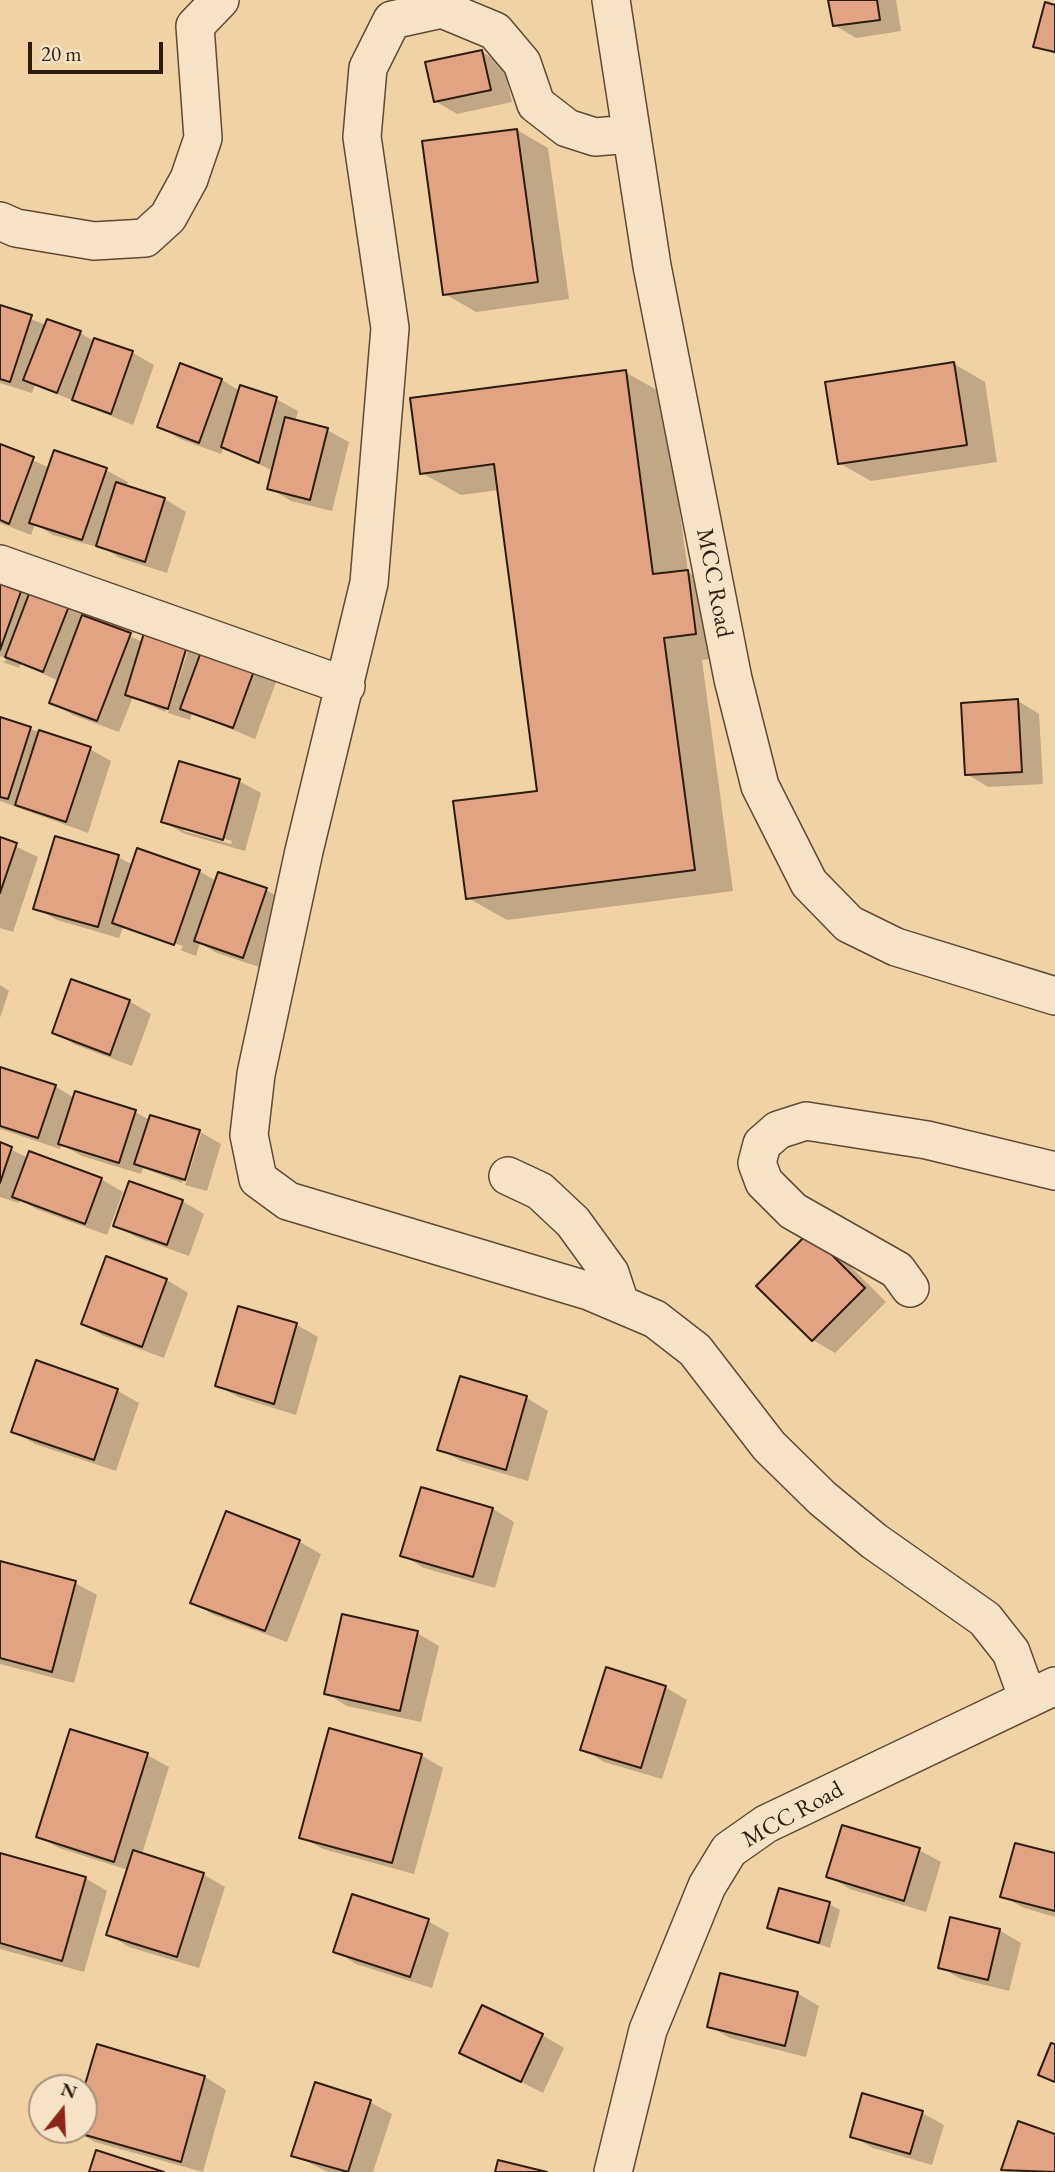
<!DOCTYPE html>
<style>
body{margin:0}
#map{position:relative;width:1055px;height:2172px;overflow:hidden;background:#f1d2a5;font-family:"EB Garamond",serif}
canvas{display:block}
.north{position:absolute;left:28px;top:2074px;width:70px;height:70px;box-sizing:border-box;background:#f6e2c4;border:2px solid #a6937c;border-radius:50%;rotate:18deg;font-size:19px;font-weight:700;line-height:28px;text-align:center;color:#2e1c0f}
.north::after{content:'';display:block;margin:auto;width:24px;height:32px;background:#8f2418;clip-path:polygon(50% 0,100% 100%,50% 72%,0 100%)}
.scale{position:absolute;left:28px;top:42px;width:135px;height:32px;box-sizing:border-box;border:4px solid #2e1c0f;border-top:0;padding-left:9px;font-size:21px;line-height:24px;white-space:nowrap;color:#2e1c0f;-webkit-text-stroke:5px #f6e2c4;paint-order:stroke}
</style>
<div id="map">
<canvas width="1055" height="2172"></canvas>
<div class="north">N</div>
<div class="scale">20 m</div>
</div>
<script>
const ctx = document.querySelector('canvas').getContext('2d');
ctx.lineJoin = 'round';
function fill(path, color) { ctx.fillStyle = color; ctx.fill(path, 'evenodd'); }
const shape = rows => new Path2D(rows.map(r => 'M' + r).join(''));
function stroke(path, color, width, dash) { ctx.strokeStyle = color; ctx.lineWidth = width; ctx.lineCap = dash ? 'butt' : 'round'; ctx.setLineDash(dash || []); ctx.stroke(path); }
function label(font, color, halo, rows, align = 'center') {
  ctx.font = font + ' "EB Garamond",serif'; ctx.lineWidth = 5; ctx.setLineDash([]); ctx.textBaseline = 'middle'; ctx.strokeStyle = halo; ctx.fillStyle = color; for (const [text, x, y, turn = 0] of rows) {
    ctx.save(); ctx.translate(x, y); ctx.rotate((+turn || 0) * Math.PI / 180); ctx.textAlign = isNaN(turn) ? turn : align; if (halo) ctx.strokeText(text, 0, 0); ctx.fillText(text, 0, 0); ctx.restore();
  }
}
const shadow = shape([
 [830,0,896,0,901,31,856,38,834,25],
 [1055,6,1055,54,1035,46],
 [482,52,504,64,512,102,457,114,435,101],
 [517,130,548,148,569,299,476,312,445,294],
 [0,307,46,325,48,321,80,333,94,341,133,353,154,365,133,425,35,385,32,393,0,383],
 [954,364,985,382,997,462,871,481,839,463],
 [181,366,222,380,240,391,276,399,298,411,295,422,327,430,349,442,332,511,291,501,269,488,273,471,224,447,221,454,180,439,159,426],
 [625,372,664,394,688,572,726,594,734,655,702,660,733,891,507,920,468,898,539,792,499,490,461,495,422,473],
 [0,446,50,468,106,470,128,482,126,487,165,499,186,512,167,573,120,558,105,549,53,535,35,524,31,535,0,523],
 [0,576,92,615,90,620,143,642,187,648,202,656,279,674,255,739,192,713,190,720,168,713,188,650,184,650,165,712,133,697,119,732,73,715,51,702,59,681,21,664,19,668,0,661,5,662,6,658,0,656],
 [1018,701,1039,714,1043,784,988,787,967,774],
 [0,719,90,749,111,761,88,833,0,801],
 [239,781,261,793,245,851,185,834,163,822],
 [184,827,232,841,231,844,184,831],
 [0,839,38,857,13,932,0,928],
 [118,857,133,865,199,871,216,881,266,890,287,902,265,969,217,953,200,943,196,956,123,928,119,938,57,920,35,908],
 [135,930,183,946,181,950,135,933],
 [0,985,9,991,0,1018],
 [129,1001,151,1014,132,1066,76,1045,54,1033],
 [0,1069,55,1086,74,1098,135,1112,150,1120,151,1117,200,1132,221,1144,207,1191,185,1185,201,1134,197,1134,182,1183,143,1168,141,1174,82,1156,62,1145,60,1149,0,1129],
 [0,1144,28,1158,101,1179,123,1192,107,1235,36,1209,20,1199,19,1203,0,1197],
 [182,1201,204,1214,189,1256,136,1237,115,1225],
 [831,1247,886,1302,835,1353,813,1340],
 [107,1258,167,1280,188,1293,164,1358,104,1336,83,1324],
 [239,1308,297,1325,318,1337,296,1415,238,1397,217,1385],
 [37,1362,118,1391,139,1403,116,1471,35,1444,13,1431],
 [461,1378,527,1398,548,1411,528,1481,461,1461,439,1449],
 [422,1489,493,1509,514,1522,495,1588,424,1568,402,1555],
 [227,1513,300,1542,321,1554,287,1642,214,1615,192,1602],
 [0,1562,75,1583,97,1595,74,1683,0,1664],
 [417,1633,439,1646,421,1722,347,1706,326,1693],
 [665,1687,687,1700,662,1779,604,1762,582,1749],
 [147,1755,169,1767,142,1854,203,1874,225,1887,199,1968,129,1947,108,1934,128,1870,59,1848,38,1836],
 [421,1755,443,1768,414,1874,323,1849,301,1837],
 [919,1850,941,1862,926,1912,850,1889,828,1876],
 [0,1855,85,1878,107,1891,84,1972,0,1949],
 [1055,1855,1055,1917,1024,1908,1002,1896],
 [829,1904,840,1910,830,1948,769,1927],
 [428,1921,449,1933,432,1988,356,1964,335,1951],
 [999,1930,1021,1943,1009,1991,961,1979,940,1967],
 [797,1993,819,2006,806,2057,730,2038,709,2026],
 [542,2035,564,2048,543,2093,462,2052],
 [205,2077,226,2090,203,2172,95,2142,73,2130,84,2130,84,2094],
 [316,2084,370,2102,392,2114,373,2172,328,2172,293,2155],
 [922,2113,944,2125,932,2165,873,2148,852,2136],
 [1055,2136,1055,2172,1008,2172,1003,2169]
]);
const building = shape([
 [828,0,877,0,880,20,833,26,828,0],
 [1045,2,1055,5,1055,52,1033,47,1045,2],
 [482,50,491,90,434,102,425,62,482,50],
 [517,129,538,282,443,295,422,141,517,129],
 [0,305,32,315,10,382,0,379,0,305],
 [47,319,81,331,57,393,23,380,47,319],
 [94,338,133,351,111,414,72,400,94,338],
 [954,362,967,445,838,464,825,382,954,362],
 [180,363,222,379,199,443,157,427,180,363],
 [626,370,653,574,688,570,696,634,664,638,695,870,466,899,453,801,537,791,494,464,420,474,410,398,626,370],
 [240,385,277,397,259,463,221,447,240,385],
 [285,417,328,428,310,500,267,489,285,417],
 [0,444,34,457,9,524,0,520,0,444],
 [54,450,107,468,82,540,29,523,54,450],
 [116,482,165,498,145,562,96,546,116,482],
 [0,574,24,583,0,650,0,574],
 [32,586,71,601,43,672,5,657,32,586],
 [82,615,131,633,97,721,49,703,82,615],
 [144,633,187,646,168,709,125,695,144,633],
 [205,641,258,660,233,728,180,709,205,641],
 [1018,699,1022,772,965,775,961,703,1018,699],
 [0,717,31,727,8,799,0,797,0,717],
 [39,730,91,747,66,822,15,805,39,730],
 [179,761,240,779,223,840,161,822,179,761],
 [55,836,119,855,98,927,33,909,55,836],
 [0,837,17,843,0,893,0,837],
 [137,848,200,870,174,945,112,923,137,848],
 [218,872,267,888,243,958,194,941,218,872],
 [71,979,130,1000,110,1055,52,1033,71,979],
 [0,1067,56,1085,38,1138,0,1126,0,1067],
 [75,1091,136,1110,119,1163,58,1144,75,1091],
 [150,1115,200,1130,185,1180,134,1164,150,1115],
 [0,1142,12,1147,0,1183,0,1142],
 [29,1151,102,1178,85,1224,12,1197,29,1151],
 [129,1181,183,1200,167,1245,113,1226,129,1181],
 [809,1232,865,1288,812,1341,756,1286,809,1232],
 [106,1256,167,1279,142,1347,81,1324,106,1256],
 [238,1306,297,1323,274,1404,215,1386,238,1306],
 [36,1360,118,1389,94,1460,11,1432,36,1360],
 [460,1376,527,1396,506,1470,437,1450,460,1376],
 [421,1487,493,1508,473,1577,400,1556,421,1487],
 [226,1511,300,1540,265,1631,190,1603,226,1511],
 [0,1561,76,1581,52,1672,0,1658,0,1561],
 [342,1614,418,1631,400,1711,324,1694,342,1614],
 [606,1667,666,1686,641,1768,580,1750,606,1667],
 [329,1728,422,1754,392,1863,299,1838,329,1728],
 [70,1729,148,1753,114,1862,36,1837,70,1729],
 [842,1825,920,1848,904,1901,826,1877,842,1825],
 [1015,1843,1055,1853,1055,1911,1000,1897,1015,1843],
 [133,1850,204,1873,177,1957,106,1935,133,1850],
 [0,1853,86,1877,62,1961,0,1943,0,1853],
 [779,1888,830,1902,819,1943,767,1928,779,1888],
 [352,1894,429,1919,410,1977,333,1952,352,1894],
 [950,1917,1000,1929,988,1980,938,1968,950,1917],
 [720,1973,798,1992,785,2046,707,2027,720,1973],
 [482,2005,543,2034,521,2082,459,2053,482,2005],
 [1051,2043,1055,2044,1055,2082,1038,2075,1051,2043],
 [97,2044,205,2076,181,2162,71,2131,84,2130,84,2088,97,2044],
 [315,2082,371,2100,348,2172,291,2156,315,2082],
 [862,2093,923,2111,910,2154,850,2137,862,2093],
 [1018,2121,1055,2134,1055,2172,1001,2170,1018,2121],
 [96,2150,164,2172,89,2172,96,2150],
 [498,2160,547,2172,495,2172,498,2160]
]);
const street = shape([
 [611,0,652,266,733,679,760,786,809,883,849,924,896,947,1055,996],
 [631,134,595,137,567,128,536,104,522,63,495,31,442,9,392,20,368,68,362,137,390,328,369,583,304,851,256,1074,249,1135,258,1179,288,1201,589,1291,655,1319,695,1350,769,1446,822,1498,874,1541,985,1619,1011,1652,1028,1699],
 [0,221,16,228,94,241,145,238,168,217,189,179,203,138,195,26,220,0],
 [0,564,346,686],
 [508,1176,540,1191,573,1222,610,1273,620,1303],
 [910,1288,897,1270,793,1211,764,1182,757,1163,762,1144,778,1130,806,1121,927,1140,1055,1171],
 [613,2172,648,2030,707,1886,729,1850,766,1824,1055,1686]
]);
const streetNames = [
 ["MCC Road",714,583,79],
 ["MCC Road",793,1815,-29]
];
fill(shadow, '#0003');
fill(building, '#e2a382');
stroke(building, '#2e1c0f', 2);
stroke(street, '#5f4a34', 40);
stroke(street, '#f6e2c4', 37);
label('24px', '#2e1c0f', '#f6e2c4', streetNames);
</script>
